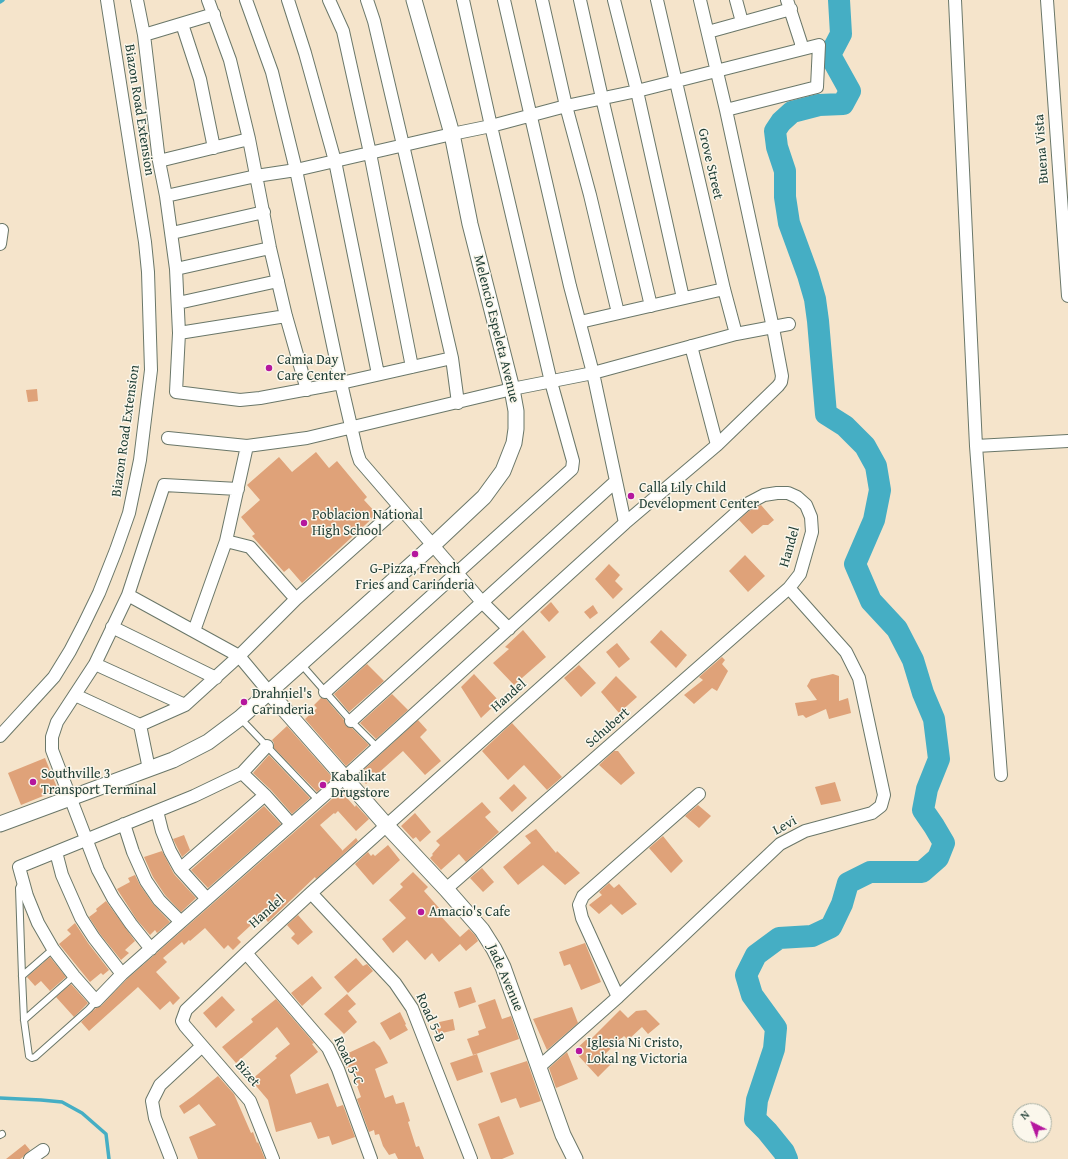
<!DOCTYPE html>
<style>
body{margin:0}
#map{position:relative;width:1068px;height:1159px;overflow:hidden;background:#f5e4cb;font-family:"Gentium Book Plus",serif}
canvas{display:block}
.north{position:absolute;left:1012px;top:1103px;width:40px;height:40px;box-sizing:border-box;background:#fbf7ec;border:1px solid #a3ada2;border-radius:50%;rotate:318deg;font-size:11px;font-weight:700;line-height:16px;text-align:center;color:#1f3d34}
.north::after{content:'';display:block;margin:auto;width:14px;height:18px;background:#b5179e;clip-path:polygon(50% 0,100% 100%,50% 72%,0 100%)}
</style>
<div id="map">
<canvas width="1068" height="1159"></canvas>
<div class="north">N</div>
</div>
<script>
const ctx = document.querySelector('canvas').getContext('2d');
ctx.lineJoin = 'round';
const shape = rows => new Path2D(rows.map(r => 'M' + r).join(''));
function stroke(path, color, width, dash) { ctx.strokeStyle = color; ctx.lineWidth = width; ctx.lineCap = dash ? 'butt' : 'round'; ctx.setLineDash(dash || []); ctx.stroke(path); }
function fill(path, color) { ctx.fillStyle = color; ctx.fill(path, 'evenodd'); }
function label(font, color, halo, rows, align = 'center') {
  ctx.font = font + ' "Gentium Book Plus",serif'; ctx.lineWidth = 3; ctx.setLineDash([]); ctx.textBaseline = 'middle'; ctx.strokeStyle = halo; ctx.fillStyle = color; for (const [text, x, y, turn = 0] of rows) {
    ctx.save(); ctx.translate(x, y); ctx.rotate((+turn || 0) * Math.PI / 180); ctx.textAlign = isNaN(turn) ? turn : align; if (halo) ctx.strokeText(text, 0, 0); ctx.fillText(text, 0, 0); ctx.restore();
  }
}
const stream = shape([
 [0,2,3,0],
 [0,1098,41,1100,62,1102,82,1113,106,1134,109,1159]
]);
const river = shape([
 [787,1159,784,1152,767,1131,755,1119,757,1100,774,1049,776,1028,752,995,746,975,756,955,779,938,812,936,831,927,842,904,848,883,870,872,922,872,938,858,944,843,934,826,923,810,927,789,939,759,934,719,923,693,913,660,897,629,871,601,855,564,874,520,880,490,876,466,865,446,845,426,826,414,818,321,815,299,808,275,789,223,785,197,785,171,777,147,775,131,781,122,792,112,819,105,843,104,850,91,830,55,841,34,839,0]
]);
const building = shape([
 [37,389,38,401,28,402,26,390],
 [316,452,329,468,337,461,367,497,364,500,377,514,302,583,289,568,284,572,252,536,255,534,241,517,260,500,247,485,279,457,292,472],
 [761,505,774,520,768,525,763,525,752,534,739,520,749,511],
 [745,555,765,576,748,592,729,571],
 [609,564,620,575,615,581,623,589,613,599,595,579],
 [551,602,559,612,549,622,540,612],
 [593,605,598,613,590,619,584,612],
 [523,630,546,657,514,685,493,663,509,649,505,647],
 [661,630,687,655,676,668,650,642],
 [617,643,630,659,619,668,606,652],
 [722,657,725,660,722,664,728,671,717,691,712,688,694,704,684,695,703,680,699,677],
 [367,664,384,681,349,712,334,694],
 [579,665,596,683,581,697,564,678],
 [474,674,499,701,481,718,461,687],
 [833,674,839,676,839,701,848,698,851,713,829,719,826,709,806,718,803,715,798,716,795,703,817,700,807,686,811,679],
 [616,676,637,697,619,713,601,692],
 [392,694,408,710,376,739,360,723],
 [321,698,326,699,344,720,346,726,352,728,369,745,346,766,305,719,317,708,314,705],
 [418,720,427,730,420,737,441,761,425,775,403,751,366,784,358,775],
 [512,723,562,777,547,790,524,765,508,780,482,751],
 [287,726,333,778,317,792,274,748,274,743,272,740],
 [614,751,618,751,635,773,621,785,599,765],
 [269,755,310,798,292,814,271,790,253,773],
 [45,758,58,790,21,805,8,773],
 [835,782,841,801,821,805,815,787],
 [514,784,527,798,512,812,499,798],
 [341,791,355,807,356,805,369,819,356,831,338,811,335,814,334,813,320,825,343,851,343,850,356,838,358,841,316,879,315,877,268,922,262,915,237,938,241,942,233,950,228,945,224,949,205,928,190,941,189,940,184,945,182,942,163,958,167,962,156,972,180,998,173,1005,170,1001,160,1010,138,987,89,1031,81,1022,96,1008,101,1006,127,979],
 [482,802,491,812,485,817,499,832,466,862,459,854,441,870,430,858,433,855,432,854,440,845,436,841],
 [698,805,711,816,699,828,685,816],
 [264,806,281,824,208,888,191,870],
 [415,813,431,832,420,842,416,837,413,839,401,826],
 [536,829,556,853,557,851,580,873,565,885,543,865,518,885,503,867,531,843,525,836],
 [184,835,190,850,182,857,173,839],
 [663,836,683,861,671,873,649,848],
 [388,845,400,860,373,885,355,864,368,852,371,856,373,854,375,856],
 [162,851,174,874,196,898,181,912,165,895,153,877,144,857],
 [482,868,494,882,483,892,470,878],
 [413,872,428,887,424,891,440,909,437,912,460,937,469,929,475,935,478,941,466,951,460,944,439,962,432,953,425,960,407,940,393,953,382,939,406,918,389,900,403,887,400,884],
 [135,875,140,885,153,904,170,922,157,933,155,930,150,935,137,920,117,889,130,882,128,878],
 [609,883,614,888,619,884,637,904,622,915,611,904,599,914,589,905,602,895,599,892],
 [106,901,135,941,125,950,129,953,121,960,100,934,89,917,97,911,96,909],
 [298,915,313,932,298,945,291,938,295,934,287,925],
 [75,923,88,943,109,970,103,975,101,973,90,982,59,944,71,934,67,930],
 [585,943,601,982,581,990,570,964,564,966,559,952],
 [50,957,66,977,50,991,41,981,35,986,27,977],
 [356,958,363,966,367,964,373,971,348,993,334,977],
 [312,976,322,988,302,1006,291,993],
 [71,984,88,1003,74,1017,56,997],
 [471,987,476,1002,459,1008,454,992],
 [347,994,356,1004,348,1011,357,1022,344,1034,324,1014],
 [222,996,235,1010,216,1028,203,1013],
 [276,999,314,1043,312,1044,318,1052,290,1075,296,1094,328,1083,337,1107,343,1105,355,1137,332,1145,329,1136,318,1139,311,1122,276,1132,268,1100,251,1080,277,1058,275,1056,290,1044,277,1027,236,1063,222,1047,253,1022,251,1019],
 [495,999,502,1019,511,1016,519,1039,473,1055,467,1039,479,1035,478,1031,486,1028,478,1005],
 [572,1007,578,1023,547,1050,533,1019],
 [620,1010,628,1018,636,1011,646,1010,660,1024,648,1034,642,1027,628,1040,624,1036,604,1055,612,1063,598,1077,574,1051,588,1038,590,1040],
 [400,1012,406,1024,405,1025,408,1030,390,1040,380,1023],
 [453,1019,455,1030,438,1034,435,1023],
 [374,1041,380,1047,388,1063,375,1069,385,1098,393,1095,396,1104,404,1102,410,1121,408,1122,416,1147,419,1146,424,1159,398,1159,395,1153,389,1155,383,1146,379,1134,375,1135,374,1130,369,1132,357,1099,361,1097,351,1069,348,1070,342,1056],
 [567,1052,578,1079,556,1088,549,1068],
 [477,1054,483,1072,457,1081,450,1063],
 [527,1061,541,1101,520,1108,516,1098,501,1103,490,1073],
 [218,1076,234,1094,251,1133,253,1132,257,1143,258,1142,265,1159,198,1159,189,1137,216,1125,199,1104,184,1114,179,1106,193,1096],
 [499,1116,514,1154,502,1159,491,1159,478,1124],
 [25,1144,30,1150,23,1157,20,1159,6,1159]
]);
const service = shape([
 [301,664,351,721,377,747],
 [240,718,318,800],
 [22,882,19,888,22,976,24,1020,29,1056,32,1058,35,1057,89,1009,96,1001],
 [22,976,53,949],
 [24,1020,74,976],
 [0,1135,2,1134]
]);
const minor = shape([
 [137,0,144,35,159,161,166,196,176,269,179,333,176,392,240,400,260,398,341,383,452,358],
 [208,0,230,60,249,139,270,248,286,316,307,390],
 [246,0,272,72,296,170,341,383,357,452,360,461,482,602,509,629],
 [288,0,305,53,335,161,378,374],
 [329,0,343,31,370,153,412,367],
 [367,0,374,21,403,145,452,358,458,403],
 [504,0,570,286,593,373,625,523],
 [542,0,566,106,590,195,618,313],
 [580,0,602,98,651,306],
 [614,0,637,91,683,298],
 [657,0,724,289,736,334],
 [736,0,742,22],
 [787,0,801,43,801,49],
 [955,0,976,446,1001,775],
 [1047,0,1068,296],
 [182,24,200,79,214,148],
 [708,32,791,9],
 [144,35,214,14],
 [159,161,249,139],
 [166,196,256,176,296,170,452,134,491,126,566,106,637,91,819,45,817,87,726,110],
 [172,233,264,212],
 [0,244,2,230],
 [176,269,270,248],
 [178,303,278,281],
 [580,322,724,289],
 [179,333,286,316],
 [691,346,717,445],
 [168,438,247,446,307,438,512,389,593,373,736,334,789,324],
 [976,446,1068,441],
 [226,541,250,547,296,599],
 [128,595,239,656,269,692],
 [112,627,216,678],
 [194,631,226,541,247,446],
 [95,664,185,705],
 [325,692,572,469,573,461,551,382,491,126,463,0],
 [75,695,140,725,149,769],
 [351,721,615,482],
 [140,725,185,705,239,656,296,599,399,507],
 [0,736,54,677,70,651,83,626,99,593,116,550,129,513,140,460,151,370,148,272,145,242,107,0],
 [267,746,242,773,194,796,19,867,27,896,38,923,53,949,74,976,96,1001,122,974,345,777,625,523,717,445,778,386,781,382,782,376,773,328,726,110,700,0],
 [242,773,265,795,291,824],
 [157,811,162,831,170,851,180,869,207,899],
 [124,824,133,852,146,881,159,900,181,922],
 [56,852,62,875,81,918,94,938,122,974],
 [180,869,265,795],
 [311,893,395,983,412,1008,471,1159],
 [151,949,131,924,113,898,98,870,52,750,52,737,57,722,95,664,128,595,164,485,238,489],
 [246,953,328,1048,338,1069,371,1159],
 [618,997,582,918,579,905,583,896,699,794],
 [539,1067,618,997,780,844,805,831,872,813,881,806,884,795,859,678,846,652,789,588],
 [30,1159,43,1150],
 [171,1159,155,1118,152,1101,160,1085,202,1046],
 [273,1159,250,1101,185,1026,182,1021,186,1010,246,953,311,893,745,505,764,495,777,493,788,493,797,497,806,505,811,517,812,532,800,574,789,588,446,889]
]);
const tertiary = shape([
 [269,692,387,826,446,889,482,930,494,949,503,967,563,1135,575,1159],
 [0,824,173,760,208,742,240,718,433,545,484,497,503,471,514,443,516,429,516,411,512,389,470,224,452,134,414,0]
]);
const markers = [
 [269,368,4,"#b5179e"],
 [631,496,4,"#b5179e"],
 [304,523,4,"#b5179e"],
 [415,554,4,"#b5179e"],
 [244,702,4,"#b5179e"],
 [33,782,4,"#b5179e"],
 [323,785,4,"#b5179e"],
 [421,912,4,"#b5179e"],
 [579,1051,4,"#b5179e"]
];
const streetNames = [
 ["Biazon Road Extension",139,110,81],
 ["Buena Vista",1042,149,-94],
 ["Grove Street",710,164,77],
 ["Melencio Espeleta Avenue",496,329,76],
 ["Biazon Road Extension",126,431,-82],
 ["Handel",790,547,-74],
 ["Handel",509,696,-42],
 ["Schubert",608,728,-41],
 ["Levi",785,826,-29],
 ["Handel",267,912,-42],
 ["Jade Avenue",505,978,67],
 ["Road 5-B",430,1018,66],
 ["Road 5-C",348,1061,65],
 ["Bizet",247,1074,49]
];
const poiNames = [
 ["Camia Day",277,360],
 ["Care Center",277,376],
 ["Calla Lily Child",639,488],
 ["Development Center",639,504],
 ["Poblacion National",312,515],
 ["High School",312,531],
 ["G-Pizza, French",415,569,"center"],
 ["Fries and Carinderia",415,585,"center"],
 ["Drahniel's",252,694],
 ["Carinderia",252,710],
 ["Southville 3",41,774],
 ["Transport Terminal",41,790],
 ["Kabalikat",331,777],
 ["Drugstore",331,793],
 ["Amacio's Cafe",429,912],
 ["Iglesia Ni Cristo,",587,1043],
 ["Lokal ng Victoria",587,1059]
];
stroke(stream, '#45aec4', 3.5);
stroke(river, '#45aec4', 22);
fill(building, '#dfa279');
stroke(service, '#6a7769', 8);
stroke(minor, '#6a7769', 14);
stroke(tertiary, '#6a7769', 17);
stroke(service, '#fff', 6);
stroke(minor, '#fff', 12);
stroke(tertiary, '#fff', 15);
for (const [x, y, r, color] of markers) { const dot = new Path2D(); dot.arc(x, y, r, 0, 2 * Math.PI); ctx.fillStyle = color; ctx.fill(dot); stroke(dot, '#fbf7ec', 1.5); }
label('14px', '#1f3d34', '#fbf7ec', streetNames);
label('14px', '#1f3d34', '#fbf7ec', poiNames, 'left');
</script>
